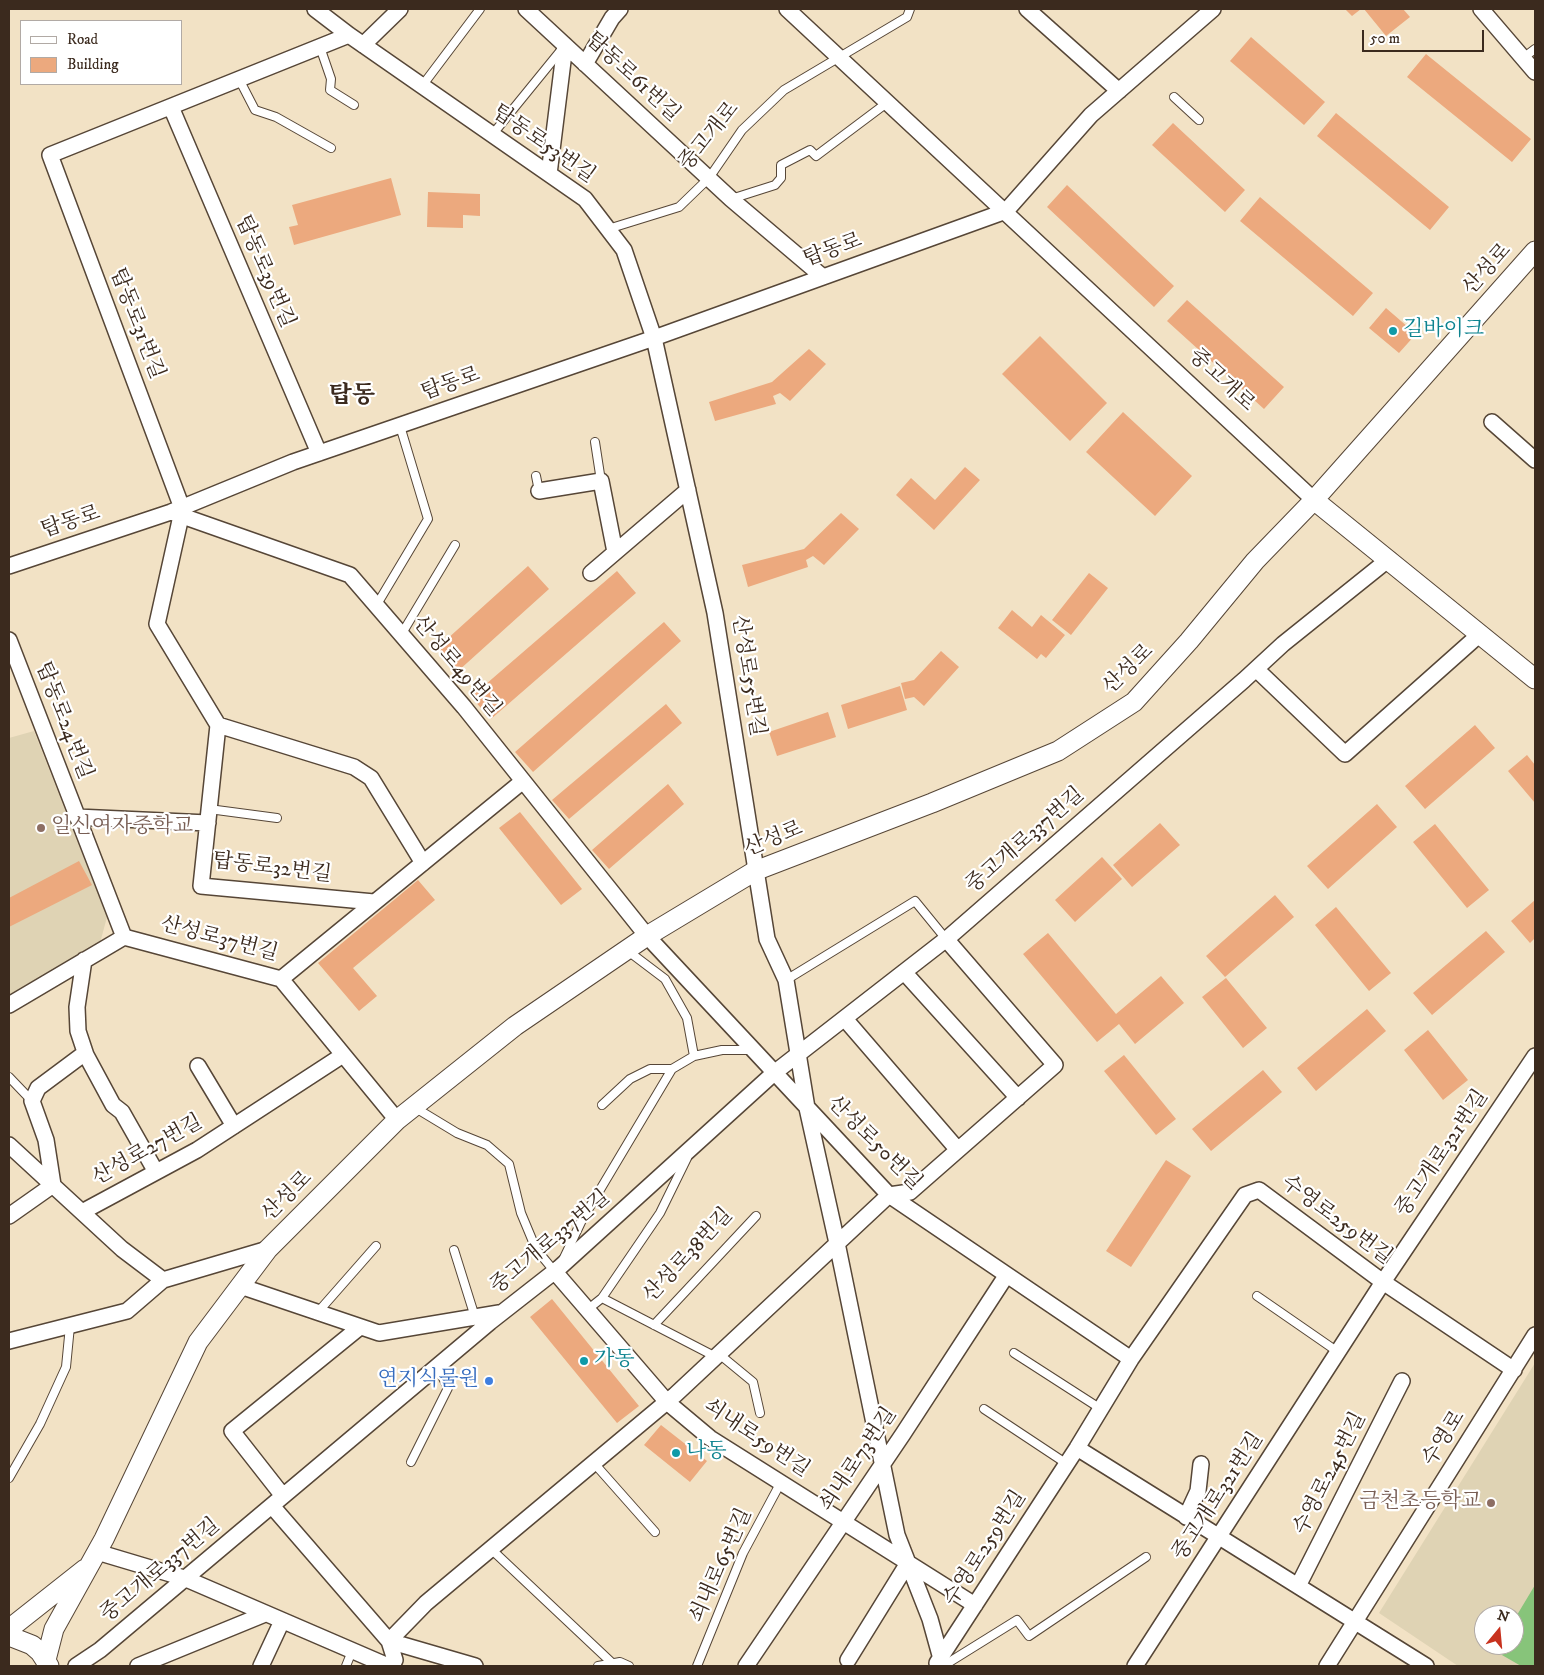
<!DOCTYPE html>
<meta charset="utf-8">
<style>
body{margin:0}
#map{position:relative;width:1544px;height:1675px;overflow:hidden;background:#f2e2c5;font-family:"IM FELL DW Pica",serif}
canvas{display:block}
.frame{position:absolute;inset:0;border:10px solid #3b2a1e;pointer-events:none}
.legend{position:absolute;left:20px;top:20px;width:162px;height:65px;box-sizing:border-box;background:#fff;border:1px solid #b1aaa5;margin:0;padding:6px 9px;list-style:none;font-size:15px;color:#3b2a1e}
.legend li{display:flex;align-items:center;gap:10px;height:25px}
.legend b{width:25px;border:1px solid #b1aaa5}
.north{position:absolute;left:1474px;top:1605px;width:50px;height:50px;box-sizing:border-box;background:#fff;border:1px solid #b1aaa5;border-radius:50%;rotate:17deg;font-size:14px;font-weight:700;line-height:20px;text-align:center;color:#3b2a1e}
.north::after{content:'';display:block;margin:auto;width:18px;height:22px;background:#c8321e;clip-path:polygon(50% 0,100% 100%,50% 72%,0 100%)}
.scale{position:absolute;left:1362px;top:30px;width:122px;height:22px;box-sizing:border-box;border:2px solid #3b2a1e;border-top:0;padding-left:6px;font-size:15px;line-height:18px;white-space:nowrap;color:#3b2a1e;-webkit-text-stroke:4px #fff;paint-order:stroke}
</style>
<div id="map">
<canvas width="1544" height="1675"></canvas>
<div class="frame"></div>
<ul class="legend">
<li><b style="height:6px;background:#fff"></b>Road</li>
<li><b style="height:14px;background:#eca97e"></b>Building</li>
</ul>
<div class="north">N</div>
<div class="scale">50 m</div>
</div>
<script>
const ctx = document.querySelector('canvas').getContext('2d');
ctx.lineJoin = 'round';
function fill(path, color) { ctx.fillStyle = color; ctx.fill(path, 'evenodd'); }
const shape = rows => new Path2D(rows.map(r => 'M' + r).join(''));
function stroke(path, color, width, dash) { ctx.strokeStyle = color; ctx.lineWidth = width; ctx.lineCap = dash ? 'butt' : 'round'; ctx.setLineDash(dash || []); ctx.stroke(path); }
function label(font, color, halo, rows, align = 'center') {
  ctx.font = font + ' "IM FELL DW Pica","Noto Serif KR",serif'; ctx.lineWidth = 4.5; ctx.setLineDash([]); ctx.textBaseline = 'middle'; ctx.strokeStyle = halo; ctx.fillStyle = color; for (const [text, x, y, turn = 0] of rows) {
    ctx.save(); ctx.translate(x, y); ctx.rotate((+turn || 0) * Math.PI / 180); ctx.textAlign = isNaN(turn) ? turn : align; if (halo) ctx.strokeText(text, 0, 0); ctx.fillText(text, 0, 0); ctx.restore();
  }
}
const built = shape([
 [34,731,107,917,100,943,9,998,9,738],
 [1535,1363,1535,1666,1458,1666,1379,1613],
 [1484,1615,1514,1615,1514,1645,1484,1645]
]);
const green = shape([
 [1535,1585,1535,1666,1521,1666,1495,1651,1499,1645,1514,1645,1514,1620]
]);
const building = shape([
 [1345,9,1361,9,1352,16],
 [1364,9,1403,9,1410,17,1386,36],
 [1251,37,1325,102,1304,125,1230,61],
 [1426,54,1531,139,1512,162,1407,77],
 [1336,113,1449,207,1430,230,1317,136],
 [1173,123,1245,190,1225,212,1152,145],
 [391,178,401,215,294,245,289,227,298,225,292,205],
 [1067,185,1174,286,1154,307,1047,207],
 [428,192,480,194,480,216,463,215,463,228,427,227],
 [1260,197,1373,293,1353,316,1240,221],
 [1187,300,1284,387,1264,409,1167,321],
 [1386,308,1416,334,1399,353,1369,328],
 [1040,336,1107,403,1070,441,1002,374],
 [809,349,826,364,790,401,780,393,773,396,776,404,715,421,709,402,772,382],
 [1123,412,1192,476,1155,516,1086,452],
 [965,467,980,480,934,530,896,495,911,478,935,500],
 [841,513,859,529,824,565,813,556,806,560,808,567,748,587,742,565,804,549],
 [528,566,549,589,457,672,436,649],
 [617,571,636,593,491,719,471,697],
 [1089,573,1108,588,1071,635,1052,620],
 [1012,610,1032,627,1041,615,1065,635,1046,658,1041,654,1037,659,998,628],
 [664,622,681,641,533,772,515,752],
 [941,651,959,667,924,706,914,697,905,699,901,683,914,680],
 [900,686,907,710,848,729,841,705],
 [666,704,682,723,569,819,552,800],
 [828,712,836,737,777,756,769,732],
 [1475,725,1495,748,1425,809,1405,786],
 [1527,755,1535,765,1535,803,1508,771],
 [668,784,684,804,609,869,592,850],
 [1377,804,1397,827,1328,889,1307,866],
 [520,812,582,889,561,905,499,828],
 [1160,823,1180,845,1132,887,1113,865],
 [1435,824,1489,890,1467,908,1413,842],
 [1102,857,1122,879,1075,922,1055,900],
 [79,861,92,885,9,927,9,898],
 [418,880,435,900,353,968,377,996,359,1011,318,963],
 [1275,895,1294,917,1225,977,1206,956],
 [1535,900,1535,938,1530,943,1511,921],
 [1336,907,1391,973,1369,991,1315,925],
 [1486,931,1505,952,1432,1015,1413,993],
 [1048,933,1116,1014,1161,976,1184,1003,1135,1044,1119,1024,1097,1042,1023,954],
 [1226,978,1267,1028,1243,1048,1202,997],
 [1367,1009,1386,1031,1316,1091,1297,1068],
 [1428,1030,1468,1080,1443,1100,1404,1050],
 [1124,1055,1176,1119,1156,1135,1104,1071],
 [1263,1070,1282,1092,1211,1151,1192,1129],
 [1166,1160,1191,1176,1131,1267,1106,1251],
 [552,1299,639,1406,617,1423,530,1317],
 [661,1425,707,1461,690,1482,644,1445]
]);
const service = shape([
 [320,47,331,79,330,90,354,105],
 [1523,58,1535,49],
 [239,79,255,110,276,117,331,148],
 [422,86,480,9],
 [1174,97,1199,120],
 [492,135,562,49],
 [731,199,775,185,781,178,781,165,810,150,816,156,888,102],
 [608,229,679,207,709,178,742,130,784,90,907,17,910,9],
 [595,442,601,481],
 [536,476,539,491],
 [376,606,428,519,400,426],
 [401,635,455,545],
 [209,809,277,818],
 [628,951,665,979,687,1018,694,1056],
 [786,980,915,901,946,939],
 [9,1077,32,1101],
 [602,1105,630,1079,650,1069,672,1069],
 [414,1107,457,1133,487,1145,509,1164,521,1213,536,1249,555,1272],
 [454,1250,475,1317],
 [563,1260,582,1220,672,1069,694,1056,722,1050,751,1050],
 [1257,1296,1338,1352],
 [602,1298,716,1357],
 [587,1310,602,1298,660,1213,687,1158],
 [318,1312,376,1246],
 [654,1325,756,1216],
 [1014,1353,1101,1409],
 [719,1354,753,1382,760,1413],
 [984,1409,1067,1464],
 [411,1462,448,1388,437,1366],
 [593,1462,655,1532],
 [9,1478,40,1424,66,1367,70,1326],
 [491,1549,612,1663],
 [346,1666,352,1651],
 [598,1666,620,1662,629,1666],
 [697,1666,743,1553,781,1482],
 [943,1666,1017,1620,1029,1636,1146,1557]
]);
const minor = shape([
 [315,9,349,35,585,199,624,250,654,338,715,613,767,939,786,980,807,1108,837,1243,897,1535,930,1619,943,1666],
 [526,9,731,199,823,277],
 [787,9,1314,500],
 [1027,9,1119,91],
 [1481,9,1535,72],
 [363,45,400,9],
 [585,64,612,18,620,9],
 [171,107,319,453],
 [549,174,565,45],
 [1492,422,1535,460],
 [539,491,601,481,615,552],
 [182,508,50,155,349,35],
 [171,512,350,575,464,707,647,936,889,1195,1131,1359],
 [181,516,157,624,218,725,354,767,371,778,423,863],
 [9,566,171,512,293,462,654,338,1006,211,1091,115,1213,9],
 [591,573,688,490],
 [9,640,124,937],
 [1256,669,1345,754,1480,634],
 [218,725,201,886,374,902],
 [77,817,208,823],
 [84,960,77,1007,78,1031,86,1055,113,1105,122,1112,156,1172],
 [904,972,1018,1098],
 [281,979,523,781],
 [9,1005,124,937,281,979,397,1120],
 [845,1019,958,1150],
 [198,1066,234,1126],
 [9,1145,122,1249,163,1280],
 [82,1212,197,1150,343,1055],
 [9,1216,53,1185,46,1140,32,1101,38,1088,85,1053],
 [555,1272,667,1402,710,1438,975,1605],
 [240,1286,379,1333,499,1313],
 [9,1341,127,1311,163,1280,268,1249],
 [1077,1448,1426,1666],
 [283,1496,232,1431,360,1327],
 [272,1506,389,1641,395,1660,392,1666],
 [1186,1517,1198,1491,1201,1464],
 [97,1552,184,1578,388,1666],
 [1298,1586,1402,1381],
 [389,1641,426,1603,675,1395,889,1195,910,1192,1055,1065,946,939],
 [389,1641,475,1666],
 [848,1660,908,1563],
 [937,1663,1077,1448,1131,1359,1245,1195,1259,1190,1383,1282,1514,1370],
 [76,1666,100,1650,490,1322,559,1268,774,1073,949,937,1244,680,1283,644,1389,559],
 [138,1666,265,1614],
 [261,1666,282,1621],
 [746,1666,903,1434,1006,1276],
 [1135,1666,1383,1282,1535,1056],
 [1327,1666,1535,1335]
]);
const tertiary = shape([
 [1314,500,1535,679],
 [9,1629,85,1569],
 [9,1636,32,1645,40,1652,49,1666],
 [46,1660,54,1629,104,1539,198,1342,268,1249,397,1120,515,1026,647,936,755,871,932,803,1058,751,1134,702,1189,641,1255,561,1314,500,1535,251]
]);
const markers = [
 [1393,331,5,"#0f9aa8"],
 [41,828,5,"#8d6e63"],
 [584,1361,5,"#0f9aa8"],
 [489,1381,5,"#3f7fe0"],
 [676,1453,5,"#0f9aa8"],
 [1491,1503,5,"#8d6e63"]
];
const streetNames = [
 ["탑동로61번길",632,78,43],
 ["중고개로",710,137,-51],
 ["탑동로53번길",543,145,35],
 ["탑동로",833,251,-20],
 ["산성로",1488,270,-48],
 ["탑동로39번길",264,272,67],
 ["탑동로31번길",136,324,69],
 ["중고개로",1221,381,43],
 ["탑동로",451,385,-19],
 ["탑동로",71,523,-18],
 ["산성로49번길",456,667,50],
 ["산성로",1129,670,-44],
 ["산성로55번길",747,676,81],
 ["탑동로24번길",63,721,69],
 ["산성로",774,840,-22],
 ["중고개로337번길",1026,841,-41],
 ["탑동로32번길",272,869,7],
 ["산성로37번길",219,940,15],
 ["산성로50번길",874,1144,45],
 ["산성로27번길",148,1151,-29],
 ["중고개로321번길",1443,1154,-56],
 ["산성로",288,1197,-45],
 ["수영로259번길",1336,1221,37],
 ["중고개로337번길",551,1243,-40],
 ["산성로38번길",689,1256,-47],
 ["쇠내로59번길",756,1439,34],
 ["수영로",1445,1439,-58],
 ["쇠내로73번길",859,1460,-56],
 ["수영로245번길",1331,1474,-63],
 ["중고개로321번길",1219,1497,-57],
 ["수영로259번길",986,1549,-57],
 ["쇠내로65번길",722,1566,-66],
 ["중고개로337번길",161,1571,-40]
];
const cultureNames = [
 ["길바이크",1403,331],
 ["가동",594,1361],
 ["나동",686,1453]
];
const educationNames = [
 ["일신여자중학교",51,828],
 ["금천초등학교",1481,1503,"right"]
];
const shopNames = [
 ["연지식물원",479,1381]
];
const quarterNames = [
 ["탑동",352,397]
];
fill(built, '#dfd3b4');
fill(green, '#87c47a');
fill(building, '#eca97e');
stroke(service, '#564637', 10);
stroke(minor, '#564637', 18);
stroke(tertiary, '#564637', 21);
stroke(service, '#fff', 8);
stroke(minor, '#fff', 15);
stroke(tertiary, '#fff', 19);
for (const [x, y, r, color] of markers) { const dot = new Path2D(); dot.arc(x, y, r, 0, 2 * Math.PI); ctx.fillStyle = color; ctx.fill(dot); stroke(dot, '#fff', 2); }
label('21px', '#3b2a1e', '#fff', streetNames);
label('21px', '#0d838f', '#fff', cultureNames, 'left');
label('21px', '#785e54', '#fff', educationNames, 'left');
label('21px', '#366cbe', '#fff', shopNames, 'right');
label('bold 24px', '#3b2a1e', '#fff', quarterNames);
</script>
